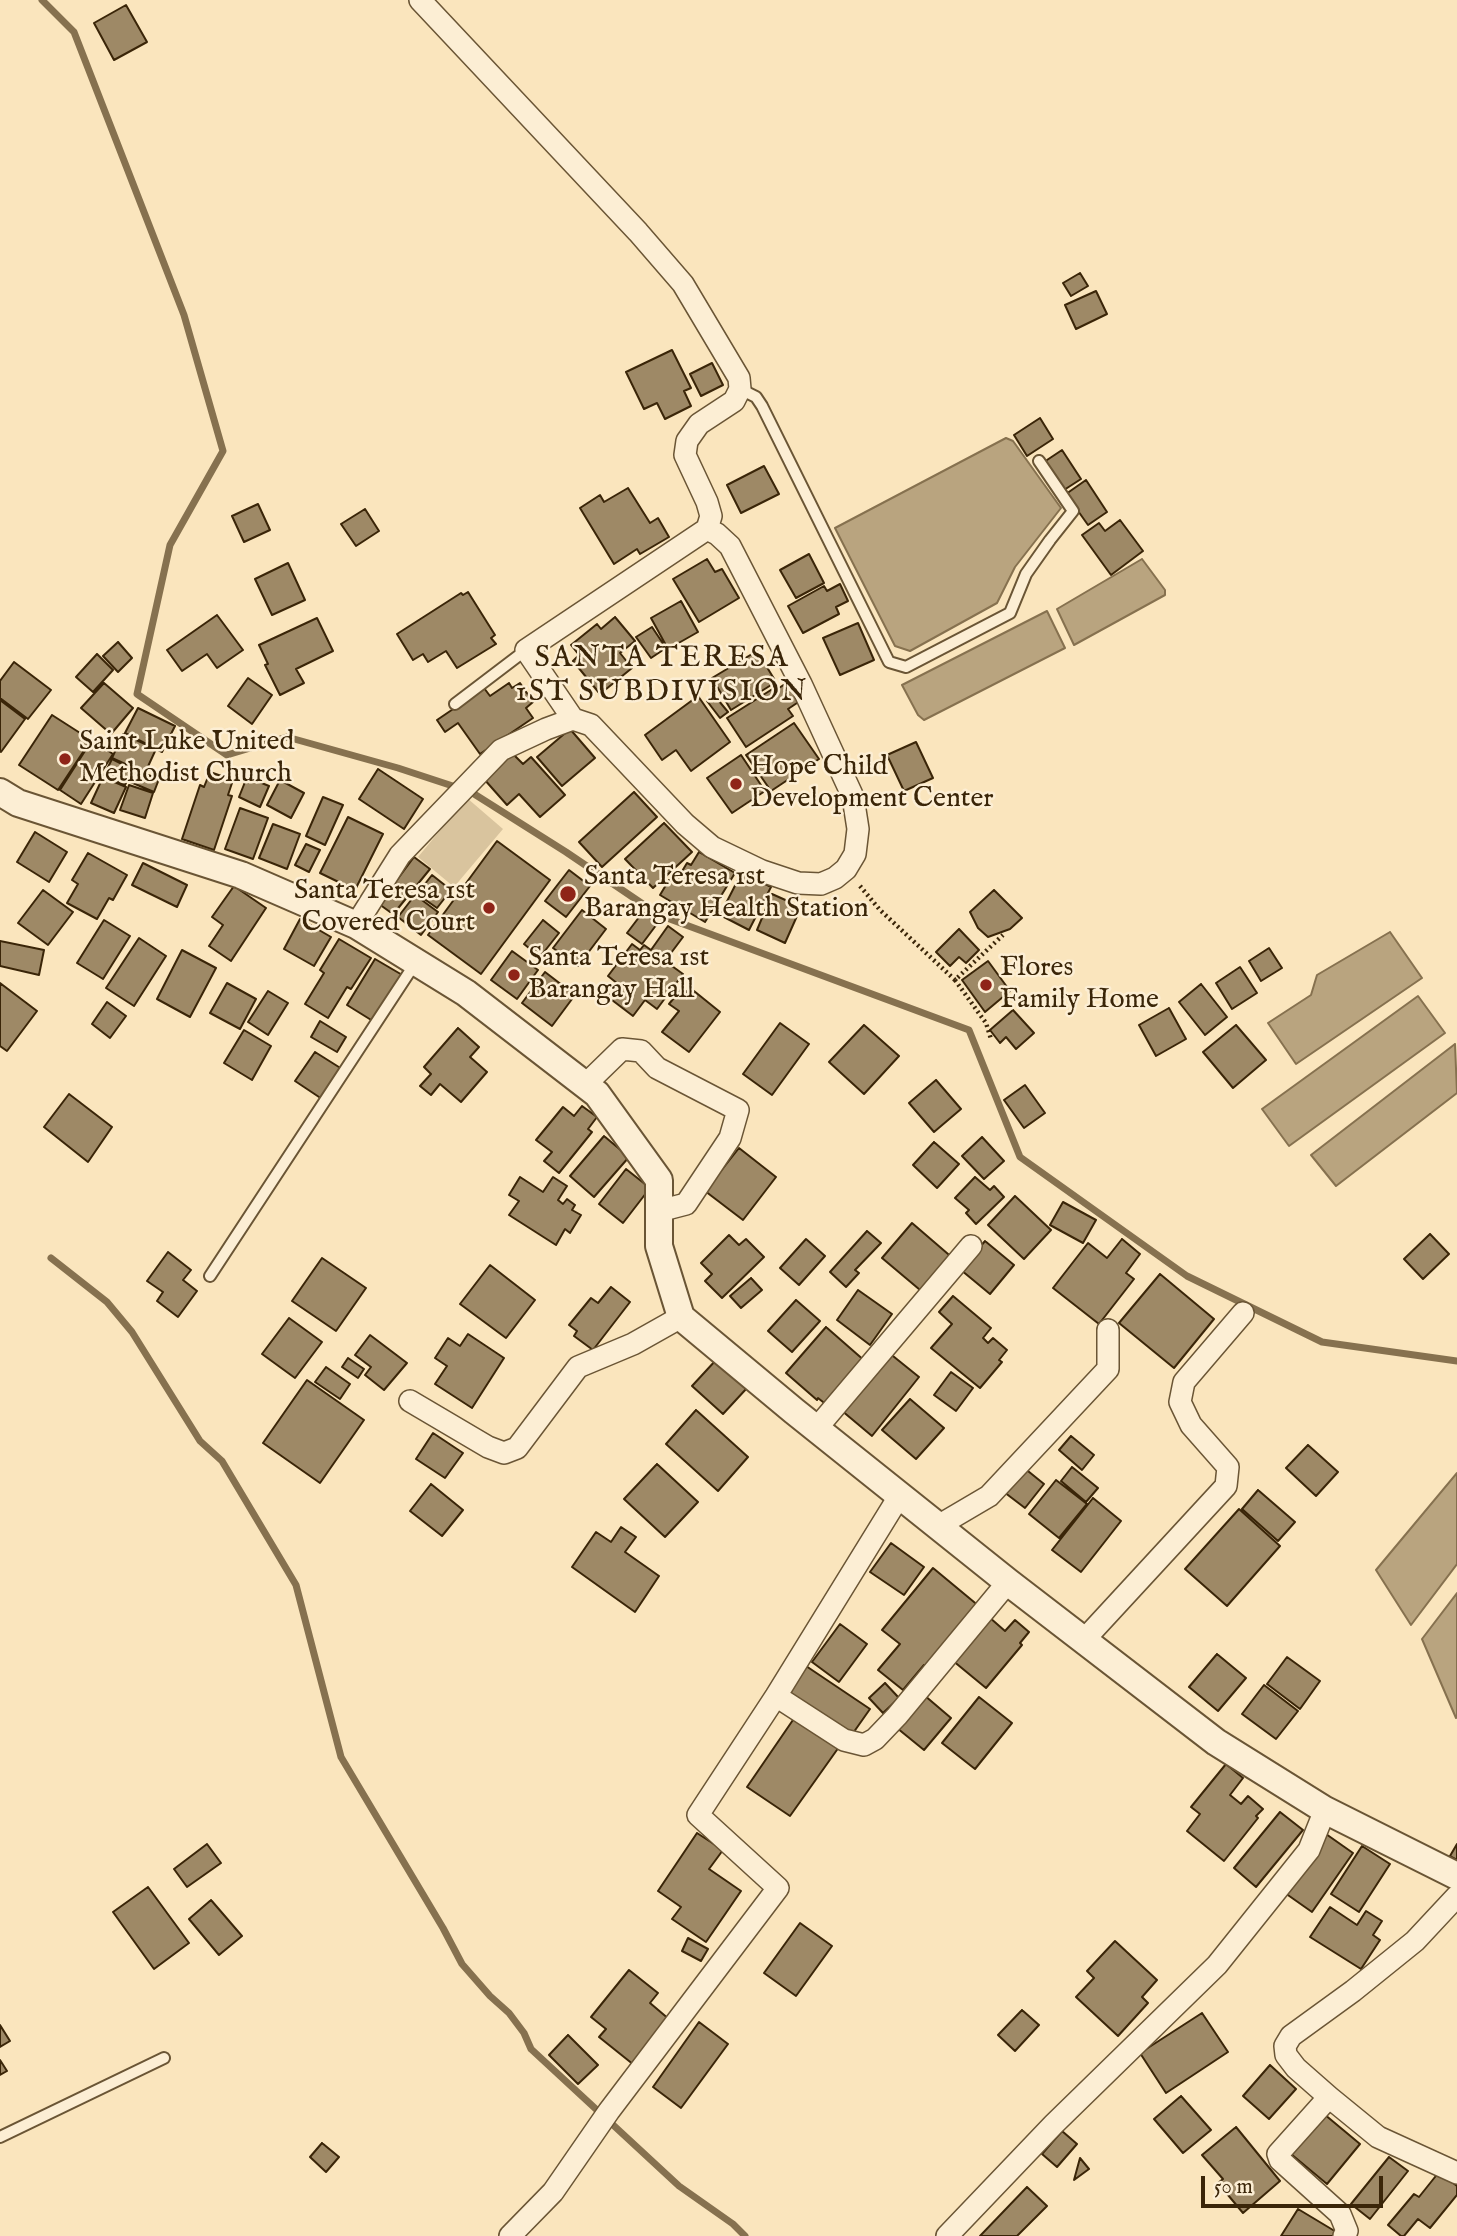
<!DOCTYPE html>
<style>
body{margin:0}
#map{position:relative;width:1457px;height:2236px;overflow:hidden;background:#fae5bd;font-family:"IM FELL English",serif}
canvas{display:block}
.scale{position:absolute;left:1201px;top:2176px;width:182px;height:32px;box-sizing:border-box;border:4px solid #3a2508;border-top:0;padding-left:9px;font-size:21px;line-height:24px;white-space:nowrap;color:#3a2508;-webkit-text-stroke:5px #fceed4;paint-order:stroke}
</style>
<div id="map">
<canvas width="1457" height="2236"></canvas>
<div class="scale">50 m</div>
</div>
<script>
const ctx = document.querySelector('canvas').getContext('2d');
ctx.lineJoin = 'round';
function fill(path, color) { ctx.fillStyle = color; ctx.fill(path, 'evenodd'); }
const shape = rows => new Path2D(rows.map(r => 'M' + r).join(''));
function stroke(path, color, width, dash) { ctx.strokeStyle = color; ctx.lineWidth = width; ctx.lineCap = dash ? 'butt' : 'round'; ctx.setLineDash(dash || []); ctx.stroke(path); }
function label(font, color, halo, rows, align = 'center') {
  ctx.font = font + ' "IM FELL English",serif'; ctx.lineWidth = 5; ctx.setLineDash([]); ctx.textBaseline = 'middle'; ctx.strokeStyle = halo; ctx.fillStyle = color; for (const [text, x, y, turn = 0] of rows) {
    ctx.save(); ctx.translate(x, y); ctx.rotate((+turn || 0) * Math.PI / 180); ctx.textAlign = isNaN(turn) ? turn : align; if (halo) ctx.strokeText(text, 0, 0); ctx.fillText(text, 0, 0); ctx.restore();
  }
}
const green = shape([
 [467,798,503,829,454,887,418,857]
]);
const water = shape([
 [1006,438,1013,441,1061,508,1015,567,997,603,910,651,895,646,835,528,1006,438],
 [1142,559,1165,590,1165,595,1074,645,1057,609,1142,559],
 [1047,611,1065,648,924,720,918,715,902,685,1047,611],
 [1390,932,1422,978,1296,1064,1268,1023,1311,995,1317,975,1390,932],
 [1418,996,1445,1033,1289,1146,1262,1109,1418,996],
 [1455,1044,1457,1093,1336,1186,1311,1155,1455,1044],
 [1457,1473,1457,1564,1411,1625,1376,1570,1457,1473],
 [1457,1593,1457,1717,1456,1718,1422,1639,1457,1593]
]);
const stream = shape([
 [42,0,74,32,184,315,223,451,170,545,137,694,227,755,287,737,398,768,471,792,566,852,659,915,969,1030,1020,1157,1187,1276,1322,1342,1457,1361],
 [51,1258,107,1302,132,1332,200,1441,222,1461,296,1585,341,1757,443,1928,462,1964,490,1996,509,2013,524,2033,531,2049,679,2186,733,2224,745,2236]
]);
const building = shape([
 [126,5,147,42,114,60,94,23,126,5],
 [1080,273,1088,286,1071,296,1063,283,1080,273],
 [1096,291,1107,314,1076,329,1065,305,1096,291],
 [672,350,691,388,684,391,691,406,665,419,657,403,644,409,626,372,672,350],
 [712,363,723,385,701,396,690,374,712,363],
 [1040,418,1053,439,1027,456,1014,435,1040,418],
 [1062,450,1081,479,1064,490,1044,462,1062,450],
 [764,466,779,494,741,513,727,485,764,466],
 [1086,480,1107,512,1088,525,1066,494,1086,480],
 [628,488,650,523,658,518,669,537,640,554,637,549,614,564,580,508,600,495,604,502,628,488],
 [258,504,270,530,244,542,232,516,258,504],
 [365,509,379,531,356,546,341,524,365,509],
 [1120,520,1143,551,1111,575,1082,535,1099,523,1105,531,1120,520],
 [809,554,824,583,796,598,780,570,809,554],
 [707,559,715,572,722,569,739,598,699,622,673,579,707,559],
 [288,563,305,600,272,615,255,579,288,563],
 [840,584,848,601,836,607,839,614,803,633,788,606,824,586,827,591,840,584],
 [468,592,495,635,491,638,496,644,457,668,446,651,428,662,423,654,413,660,397,634,461,593,463,595,468,592],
 [681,601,698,632,668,649,651,618,681,601],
 [217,615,243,650,217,668,207,654,182,671,167,650,217,615],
 [615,617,635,641,620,653,632,668,600,694,573,661,579,655,571,645,597,624,601,629,615,617],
 [317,618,333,651,296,669,304,683,280,695,265,665,268,664,259,645,317,618],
 [858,623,874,660,840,675,823,638,858,623],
 [652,627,666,648,651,658,636,637,652,627],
 [118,642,132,658,118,672,103,656,118,642],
 [757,651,776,682,731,710,712,678,757,651],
 [97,654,113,670,93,692,76,677,97,654],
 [14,662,51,690,28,719,0,698,0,681,14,662],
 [248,678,272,695,252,724,228,706,248,678],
 [788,682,800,701,788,709,793,716,746,747,727,718,774,688,776,690,788,682],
 [104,683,133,708,111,734,81,708,104,683],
 [509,683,512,688,520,683,533,702,526,708,533,718,480,754,458,723,445,732,437,720,484,688,490,696,509,683],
 [714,695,728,712,720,718,707,701,714,695],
 [698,696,730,742,691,771,676,750,662,760,645,735,698,696],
 [0,700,25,719,1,752,0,751,0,700],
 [138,708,175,726,162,752,125,733,138,708],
 [52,715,91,740,58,790,19,765,52,715],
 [794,723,819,759,771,791,746,755,794,723],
 [570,729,595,758,562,786,537,757,570,729],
 [123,734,156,749,145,773,112,758,123,734],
 [92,740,113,754,81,804,60,790,92,740],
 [916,742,933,778,904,791,887,755,916,742],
 [512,753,523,764,531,757,565,795,540,817,519,794,507,805,484,779,512,753],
 [741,755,765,791,732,813,707,778,741,755],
 [112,759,132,769,125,785,104,775,112,759],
 [132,769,159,779,154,792,128,781,132,769],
 [378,769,423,799,404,829,359,799,378,769],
 [210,772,233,780,228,795,232,796,214,850,182,839,200,785,204,787,210,772],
 [103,777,126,787,114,813,91,803,103,777],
 [247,777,269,786,260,807,239,797,247,777],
 [280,780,304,793,291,818,267,805,280,780],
 [129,785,153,793,145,818,120,810,129,785],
 [634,792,657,817,602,867,579,842,634,792],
 [323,797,343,805,325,845,306,836,323,797],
 [240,808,268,818,253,859,225,849,240,808],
 [348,817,383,834,355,890,320,873,348,817],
 [664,823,692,852,653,888,625,859,664,823],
 [273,824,300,834,287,869,259,858,273,824],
 [35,832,67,852,49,882,17,862,35,832],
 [497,841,550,880,481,974,428,935,497,841],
 [306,844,320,850,309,872,295,865,306,844],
 [699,852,735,873,705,922,660,895,669,880,675,883,687,863,691,865,699,852],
 [88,853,127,875,113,900,109,898,97,919,67,903,78,884,72,880,88,853],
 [414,857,430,869,395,912,392,910,390,912,379,904,414,857],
 [143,863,187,885,177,907,132,885,143,863],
 [569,870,590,886,566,917,545,901,569,870],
 [742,872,771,887,749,930,720,915,742,872],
 [432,875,451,890,437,908,417,894,432,875],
 [234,886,266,908,231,961,209,946,223,925,212,917,234,886],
 [43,890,73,912,48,945,18,923,43,890],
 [994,890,1022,918,1010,929,988,937,978,928,970,912,994,890],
 [772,894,801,907,785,943,757,930,772,894],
 [415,895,438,912,421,935,398,917,415,895],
 [582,910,606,929,578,966,553,948,582,910],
 [643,912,657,924,642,944,627,933,643,912],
 [300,919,331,937,314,966,284,949,300,919],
 [104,920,130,936,103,979,77,963,104,920],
 [543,920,559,933,540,957,524,944,543,920],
 [668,926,683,937,665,961,683,974,657,1009,645,1000,633,1016,608,997,618,984,608,976,632,944,640,950,644,945,651,950,668,926],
 [959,929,979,950,966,963,959,957,950,966,936,952,959,929],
 [139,938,166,956,134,1006,106,988,139,938],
 [339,939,371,958,351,989,347,987,328,1018,305,1004,324,973,320,970,339,939],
 [0,941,44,950,39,975,0,966,0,941],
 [1269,948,1282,968,1261,981,1249,961,1269,948],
 [182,950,216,968,190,1017,157,999,182,950],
 [512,951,538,970,517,999,491,980,512,951],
 [375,959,404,976,376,1023,347,1005,375,959],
 [988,961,1010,991,985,1012,962,980,988,961],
 [1240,967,1257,993,1232,1009,1216,983,1240,967],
 [545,972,575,995,552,1026,522,1003,545,972],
 [0,983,37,1011,7,1051,0,1046,0,983],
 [227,983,256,999,240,1029,210,1013,227,983],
 [1201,984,1227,1017,1205,1035,1179,1002,1201,984],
 [682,988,691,995,694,991,720,1012,689,1052,662,1032,679,1011,669,1004,682,988],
 [268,991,288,1003,268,1035,248,1022,268,991],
 [107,1002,126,1016,110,1038,92,1024,107,1002],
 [1169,1008,1186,1039,1156,1056,1139,1025,1169,1008],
 [1013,1010,1034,1033,1016,1049,1006,1037,1000,1043,990,1030,1013,1010],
 [320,1021,346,1037,337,1052,311,1037,320,1021],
 [780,1023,809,1044,772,1095,743,1074,780,1023],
 [864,1025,899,1056,864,1094,829,1062,864,1025],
 [1236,1025,1266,1060,1233,1088,1203,1052,1236,1025],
 [458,1028,479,1047,470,1057,487,1072,461,1102,440,1084,431,1095,420,1086,431,1074,424,1067,458,1028],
 [244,1030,271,1046,252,1080,224,1063,244,1030],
 [315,1052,342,1069,322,1099,295,1081,315,1052],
 [936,1080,961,1109,934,1132,909,1103,936,1080],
 [1025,1085,1045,1113,1024,1128,1004,1100,1025,1085],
 [69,1094,112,1127,88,1162,44,1127,69,1094],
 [582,1106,597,1117,588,1129,592,1132,559,1173,544,1161,552,1152,536,1140,563,1107,574,1116,582,1106],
 [604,1136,629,1157,594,1197,570,1176,604,1136],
 [982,1137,1004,1161,984,1179,962,1156,982,1137],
 [934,1142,959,1164,937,1188,913,1165,934,1142],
 [739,1148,776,1177,743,1220,705,1191,739,1148],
 [626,1169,650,1188,623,1223,599,1204,626,1169],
 [520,1177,543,1192,553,1177,567,1186,558,1200,563,1204,567,1199,575,1205,572,1210,581,1215,570,1233,565,1229,556,1245,509,1215,519,1201,509,1195,520,1177],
 [975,1177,990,1190,994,1186,1004,1197,976,1224,966,1213,969,1210,955,1198,975,1177],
 [1015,1196,1051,1230,1024,1259,988,1225,1015,1196],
 [1063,1202,1096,1220,1083,1243,1050,1225,1063,1202],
 [912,1223,955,1260,926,1295,882,1258,912,1223],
 [867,1231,881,1243,855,1270,859,1273,846,1287,830,1272,867,1231],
 [1430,1234,1449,1254,1423,1279,1404,1259,1430,1234],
 [729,1235,739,1245,746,1239,764,1257,722,1298,705,1281,712,1274,701,1263,729,1235],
 [806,1239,825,1256,799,1285,780,1268,806,1239],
 [1122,1239,1140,1254,1126,1273,1134,1279,1099,1324,1053,1288,1088,1243,1107,1258,1122,1239],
 [985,1241,1014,1265,990,1294,961,1270,985,1241],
 [168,1252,191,1270,183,1280,197,1291,178,1317,157,1301,163,1292,147,1281,168,1252],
 [322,1258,366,1288,336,1331,292,1301,322,1258],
 [490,1265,535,1300,506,1338,460,1304,490,1265],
 [1160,1274,1214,1319,1174,1368,1119,1323,1160,1274],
 [751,1278,762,1290,741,1308,730,1296,751,1278],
 [611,1287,630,1302,593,1350,574,1336,577,1331,569,1325,591,1298,598,1303,611,1287],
 [858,1290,892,1314,870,1345,837,1320,858,1290],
 [953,1296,991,1328,983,1338,988,1343,993,1338,1007,1350,999,1360,1002,1362,980,1388,931,1348,952,1324,939,1312,953,1296],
 [796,1300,820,1321,792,1352,768,1331,796,1300],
 [289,1318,322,1342,295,1378,262,1354,289,1318],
 [826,1327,866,1362,828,1406,818,1398,817,1400,786,1373,826,1327],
 [468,1334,504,1358,472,1408,435,1384,447,1366,435,1358,448,1338,460,1346,468,1334],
 [370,1335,407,1363,384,1390,365,1375,371,1367,355,1355,370,1335],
 [888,1352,919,1377,872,1436,841,1410,888,1352],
 [348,1358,364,1369,358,1378,342,1367,348,1358],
 [716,1360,747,1388,723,1414,692,1386,716,1360],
 [326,1367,350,1384,340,1399,315,1382,326,1367],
 [951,1372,973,1388,956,1411,934,1395,951,1372],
 [307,1380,364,1420,320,1483,263,1443,307,1380],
 [910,1399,944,1428,916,1459,882,1430,910,1399],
 [696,1410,748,1457,718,1491,666,1444,696,1410],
 [433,1433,463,1453,445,1478,416,1459,433,1433],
 [1071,1436,1094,1455,1082,1470,1059,1450,1071,1436],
 [1308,1445,1338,1472,1316,1496,1286,1468,1308,1445],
 [657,1464,698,1502,665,1537,624,1499,657,1464],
 [1023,1467,1044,1484,1025,1508,1004,1492,1023,1467],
 [1072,1467,1098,1488,1086,1502,1061,1481,1072,1467],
 [1056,1480,1087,1504,1059,1538,1029,1514,1056,1480],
 [431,1484,463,1510,442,1536,410,1511,431,1484],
 [1258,1490,1295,1522,1278,1541,1242,1509,1258,1490],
 [1093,1498,1121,1521,1081,1572,1052,1550,1093,1498],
 [1239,1509,1280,1546,1227,1606,1185,1569,1239,1509],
 [621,1527,636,1537,625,1552,659,1576,635,1612,572,1567,596,1532,611,1542,621,1527],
 [891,1543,924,1567,904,1595,870,1572,891,1543],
 [933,1568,980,1607,929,1669,924,1665,903,1690,878,1670,900,1644,882,1630,933,1568],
 [989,1617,1005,1631,1015,1620,1029,1632,1020,1643,1022,1645,986,1688,952,1660,989,1617],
 [840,1624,867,1644,839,1682,812,1662,840,1624],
 [1217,1654,1246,1678,1218,1711,1189,1687,1217,1654],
 [1287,1657,1320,1681,1300,1709,1267,1684,1287,1657],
 [806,1666,870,1709,851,1736,787,1694,806,1666],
 [885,1683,899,1698,883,1713,869,1698,885,1683],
 [1264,1685,1298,1711,1276,1739,1242,1714,1264,1685],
 [924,1695,951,1718,924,1750,897,1728,924,1695],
 [979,1697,1012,1723,975,1769,942,1743,979,1697],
 [795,1717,839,1747,790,1816,747,1787,795,1717],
 [1226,1764,1243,1778,1230,1795,1241,1804,1248,1796,1263,1809,1256,1816,1258,1818,1224,1861,1187,1831,1200,1814,1191,1807,1226,1764],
 [1280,1812,1303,1830,1256,1887,1234,1868,1280,1812],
 [697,1833,723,1850,709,1869,741,1891,706,1942,672,1919,681,1907,658,1891,697,1833],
 [1326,1834,1353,1853,1312,1912,1285,1893,1326,1834],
 [207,1844,221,1863,187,1887,174,1869,207,1844],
 [1457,1844,1457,1860,1450,1856,1457,1844],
 [1362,1846,1390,1864,1359,1912,1331,1894,1362,1846],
 [148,1887,189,1943,154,1969,113,1912,148,1887],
 [211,1900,242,1936,219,1955,189,1919,211,1900],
 [1330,1907,1357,1925,1366,1911,1382,1921,1373,1935,1380,1940,1361,1969,1310,1937,1330,1907],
 [800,1923,832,1946,796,1996,764,1973,800,1923],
 [688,1938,708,1949,701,1961,682,1951,688,1938],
 [1115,1941,1157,1980,1142,1997,1148,2003,1118,2036,1076,1997,1094,1978,1087,1971,1115,1941],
 [629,1970,658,1993,650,2003,670,2020,634,2065,599,2037,606,2029,591,2017,629,1970],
 [1022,2010,1039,2025,1015,2051,998,2035,1022,2010],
 [1202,2013,1228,2052,1166,2093,1140,2053,1202,2013],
 [699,2022,728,2044,681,2108,653,2087,699,2022],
 [0,2025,10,2041,0,2047,0,2025],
 [568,2035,598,2065,578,2084,549,2055,568,2035],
 [0,2060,7,2071,0,2075,0,2060],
 [1270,2065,1296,2089,1269,2119,1243,2096,1270,2065],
 [1181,2096,1211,2130,1183,2153,1154,2119,1181,2096],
 [1324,2114,1360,2144,1327,2184,1291,2154,1324,2114],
 [1236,2127,1280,2181,1243,2213,1218,2183,1223,2179,1202,2155,1236,2127],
 [1062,2131,1077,2144,1057,2167,1042,2154,1062,2131],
 [322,2143,339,2157,326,2172,310,2157,322,2143],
 [1389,2157,1408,2171,1370,2219,1351,2204,1389,2157],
 [1080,2158,1089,2169,1074,2180,1080,2158],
 [1439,2172,1457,2186,1457,2195,1430,2228,1418,2219,1404,2236,1401,2236,1388,2225,1414,2194,1419,2197,1439,2172],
 [1027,2187,1047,2206,1017,2236,980,2236,1027,2187],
 [1298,2209,1338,2233,1336,2236,1281,2236,1298,2209]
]);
const path = shape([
 [860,886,880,910,955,980,1003,935],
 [955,980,986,1023,991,1039]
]);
const service = shape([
 [740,389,756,397,762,406,889,662,906,667,1010,613,1026,574,1050,540,1073,511,1039,461],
 [455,704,526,650],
 [210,1276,416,962],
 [0,2137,164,2058]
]);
const minor = shape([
 [573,719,591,725,685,824,712,847,762,871,798,883,821,884,835,878,846,869,855,854,858,829,853,797,801,684,730,546,717,534,707,529],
 [356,925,400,855,501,750,546,729,573,719,526,650,707,529,711,516,707,502,685,455,687,441,699,424,734,401,740,389,739,378,683,284,638,232,420,0],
 [585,1085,622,1049,641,1051,657,1068,738,1110,730,1138,686,1204,659,1211],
 [410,1401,488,1447,504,1453,517,1448,578,1367,633,1344,681,1317],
 [816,1429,971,1246],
 [938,1526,989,1496,1108,1369,1108,1330],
 [1083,1641,1226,1486,1228,1467,1191,1425,1180,1402,1184,1382,1243,1313],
 [776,1696,844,1740,864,1745,875,1739,897,1716,1008,1582],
 [1329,2097,1378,2137,1457,2173],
 [510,2236,553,2192,609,2111,778,1888,698,1815,776,1696,900,1495],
 [947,2236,1054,2124,1217,1965,1309,1850,1325,1810],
 [1344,2236,1347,2231,1340,2214,1280,2160,1278,2154,1329,2097,1296,2068,1286,2055,1285,2046,1291,2036,1353,1991,1415,1941,1457,1896]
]);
const tertiary = shape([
 [0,792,18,803,241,875,356,925,466,993,597,1094,659,1180,659,1246,681,1317,794,1411,1008,1582,1216,1742,1325,1810,1457,1876]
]);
const markers = [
 [65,759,7,"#8f2418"],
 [736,784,7,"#8f2418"],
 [568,894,9,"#8f2418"],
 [489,908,7,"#8f2418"],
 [514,975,7,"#8f2418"],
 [986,985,7,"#8f2418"]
];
const poiNames = [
 ["Saint Luke United",79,743],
 ["Methodist Church",79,775],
 ["Hope Child",750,768],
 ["Development Center",750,800],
 ["Santa Teresa 1st",584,878],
 ["Barangay Health Station",584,910],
 ["Santa Teresa 1st",475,892,"right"],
 ["Covered Court",475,924,"right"],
 ["Santa Teresa 1st",528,959],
 ["Barangay Hall",528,991],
 ["Flores",1000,969],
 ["Family Home",1000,1001]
];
const neighbourhoodNames = [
 ["SANTA TERESA",662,660],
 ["1ST SUBDIVISION",662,694]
];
fill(green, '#d9c49e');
fill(water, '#b9a47f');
stroke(water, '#86714f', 2);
stroke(stream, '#86714f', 7);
fill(building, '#9e8966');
stroke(building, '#3a2508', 2);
stroke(service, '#6a5535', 14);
stroke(minor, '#6a5535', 24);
stroke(tertiary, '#6a5535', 30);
stroke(path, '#3a2508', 4.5, [2, 3.5]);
stroke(service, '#fceed4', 10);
stroke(minor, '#fceed4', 21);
stroke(tertiary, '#fceed4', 26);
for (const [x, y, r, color] of markers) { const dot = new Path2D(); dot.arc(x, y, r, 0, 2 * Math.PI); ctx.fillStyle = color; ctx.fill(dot); stroke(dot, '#fceed4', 2.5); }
label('28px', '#3a2508', '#fceed4', poiNames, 'left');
ctx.letterSpacing = '2px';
label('30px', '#3a2508', '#fceed4', neighbourhoodNames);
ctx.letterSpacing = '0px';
</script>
